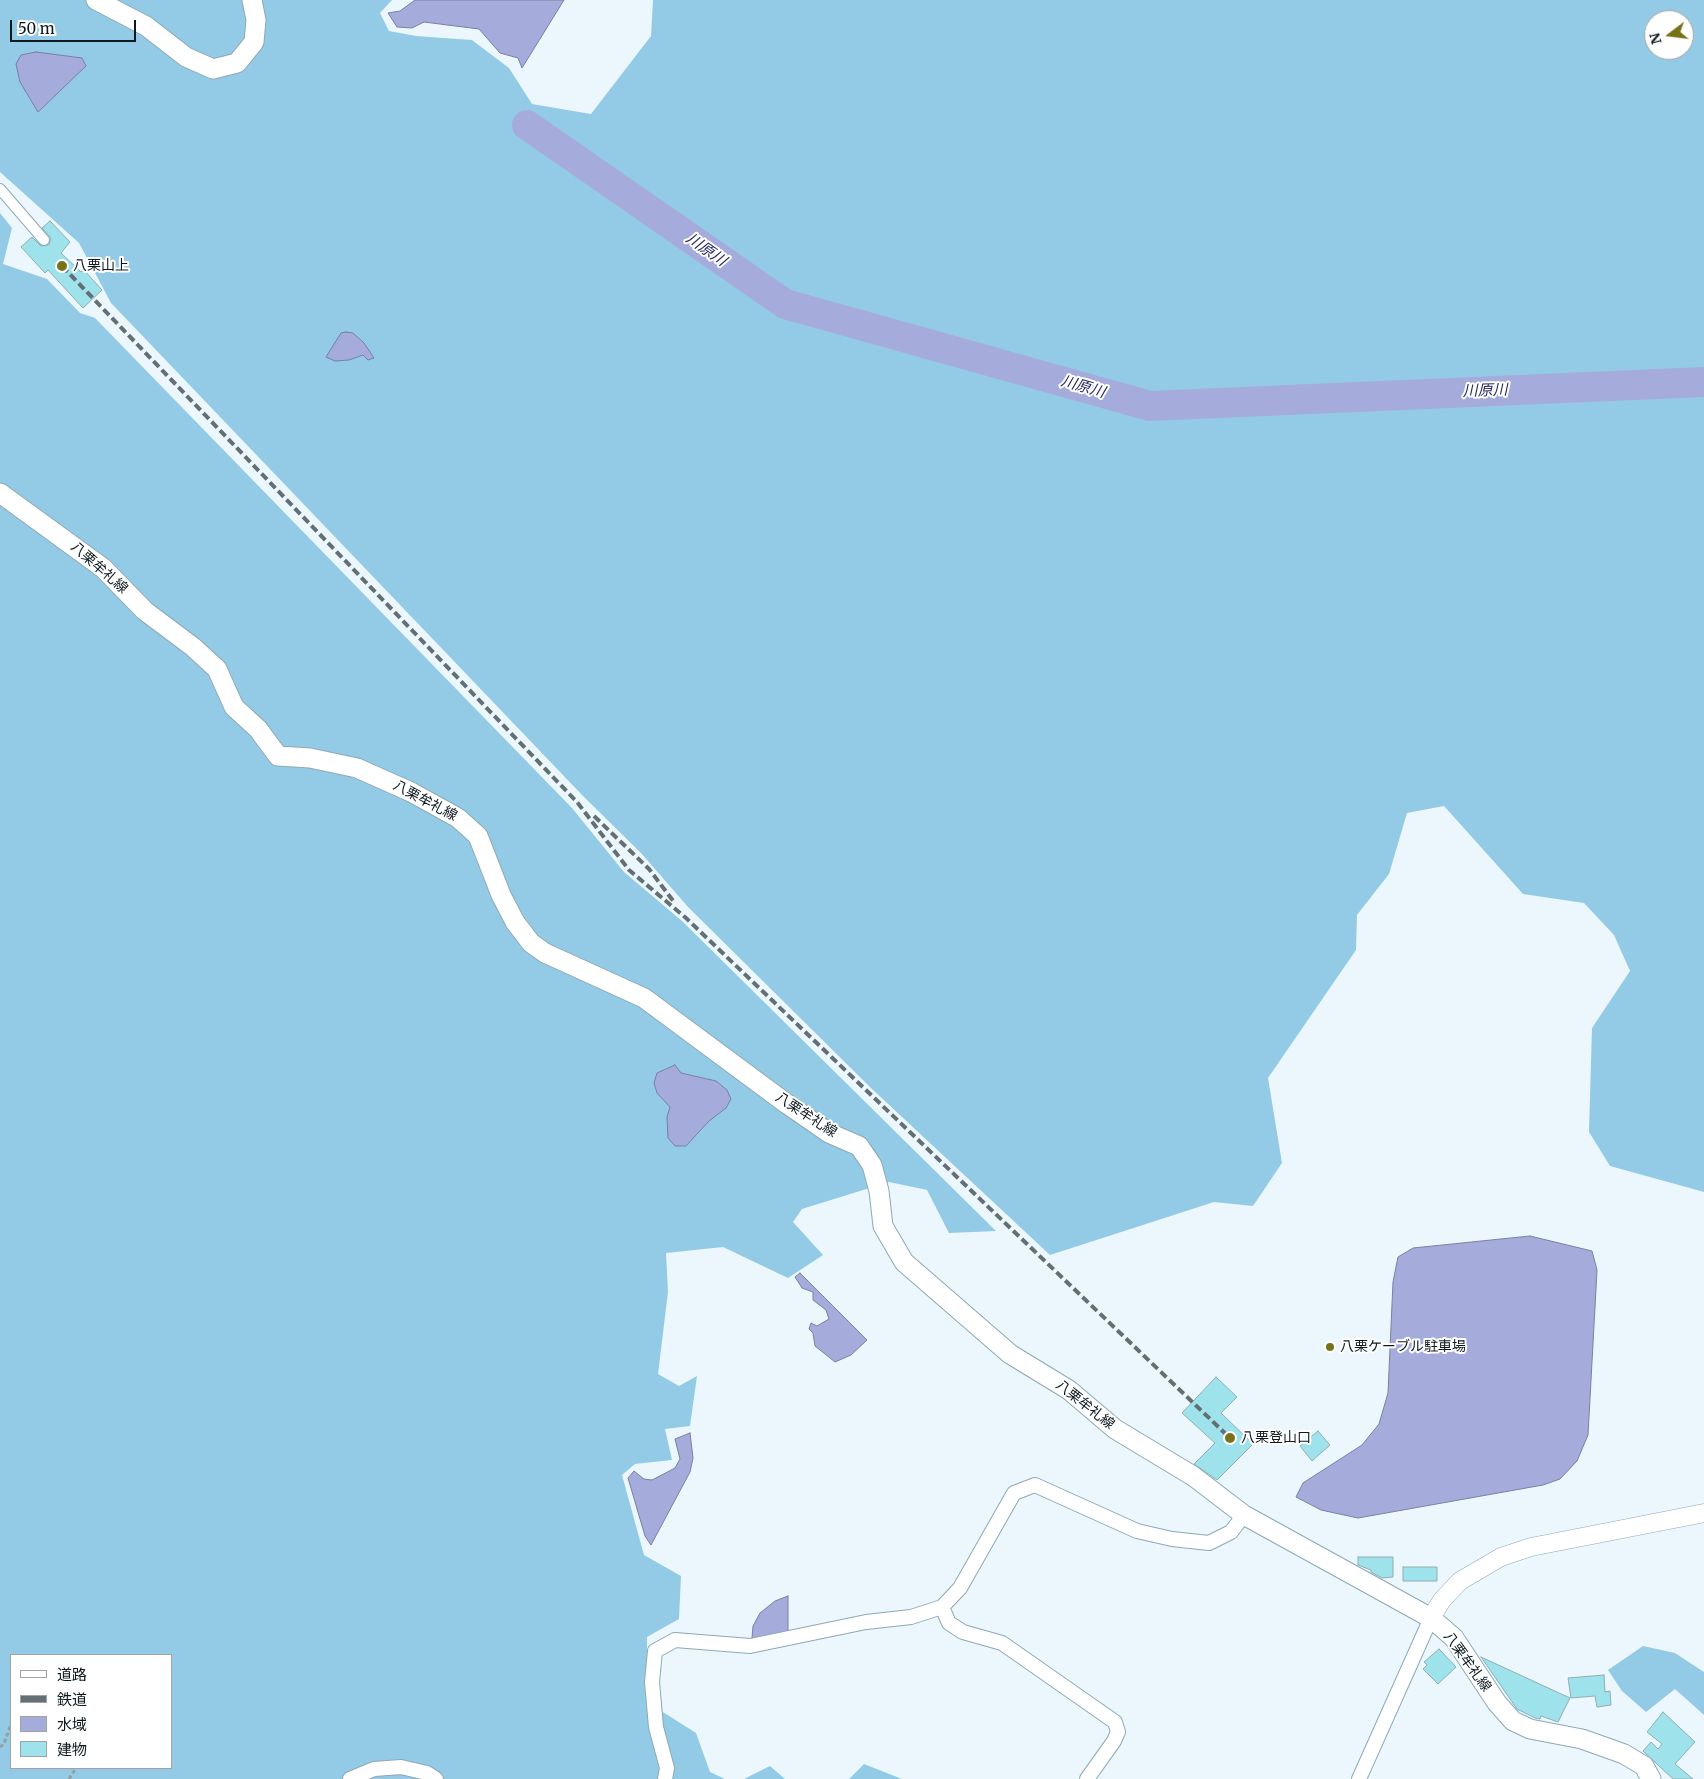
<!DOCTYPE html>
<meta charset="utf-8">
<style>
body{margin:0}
#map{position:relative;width:1704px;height:1779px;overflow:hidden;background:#ebf7fc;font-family:Merriweather,"Noto Sans JP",serif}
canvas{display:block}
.legend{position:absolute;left:10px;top:1654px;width:162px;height:115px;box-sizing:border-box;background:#fff;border:1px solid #9fa3a5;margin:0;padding:6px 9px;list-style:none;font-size:15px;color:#0e191e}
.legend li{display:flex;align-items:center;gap:10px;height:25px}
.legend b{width:25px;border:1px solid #9fa3a5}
.north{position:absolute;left:1644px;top:10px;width:50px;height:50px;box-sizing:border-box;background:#fff;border:1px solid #9fa3a5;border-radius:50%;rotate:255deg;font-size:14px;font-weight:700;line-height:20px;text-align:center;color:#0e191e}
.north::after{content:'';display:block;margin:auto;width:18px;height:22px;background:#767317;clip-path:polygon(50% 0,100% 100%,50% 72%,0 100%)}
.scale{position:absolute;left:10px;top:20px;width:126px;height:22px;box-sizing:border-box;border:2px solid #0e191e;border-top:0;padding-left:6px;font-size:15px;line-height:18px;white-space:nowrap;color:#0e191e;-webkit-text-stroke:4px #fff;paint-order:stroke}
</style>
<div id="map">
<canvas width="1704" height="1779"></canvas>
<ul class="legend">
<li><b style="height:6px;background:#fff"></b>道路</li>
<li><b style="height:6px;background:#646f74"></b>鉄道</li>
<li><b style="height:14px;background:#a5acdc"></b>水域</li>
<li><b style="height:14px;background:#9ee3eb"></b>建物</li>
</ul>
<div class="north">N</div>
<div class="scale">50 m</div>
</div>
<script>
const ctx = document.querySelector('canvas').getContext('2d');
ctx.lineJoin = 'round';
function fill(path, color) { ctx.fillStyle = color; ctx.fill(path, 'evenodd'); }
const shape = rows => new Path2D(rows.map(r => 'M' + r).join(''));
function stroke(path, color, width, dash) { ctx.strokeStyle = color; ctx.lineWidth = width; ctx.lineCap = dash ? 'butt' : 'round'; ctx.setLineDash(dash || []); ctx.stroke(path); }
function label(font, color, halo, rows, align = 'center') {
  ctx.font = font + ' Merriweather,"Noto Sans JP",serif'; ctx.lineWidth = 4; ctx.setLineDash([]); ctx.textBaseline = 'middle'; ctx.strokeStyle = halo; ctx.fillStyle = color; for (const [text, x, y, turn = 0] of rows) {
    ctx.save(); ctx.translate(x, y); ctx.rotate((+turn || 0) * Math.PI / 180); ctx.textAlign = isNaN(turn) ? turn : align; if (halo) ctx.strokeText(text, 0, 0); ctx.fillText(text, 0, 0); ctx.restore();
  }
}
const forest = shape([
 [0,0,392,0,380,13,389,31,416,36,472,40,509,68,532,104,591,114,651,36,653,0,1704,0,1704,1192,1610,1166,1589,1132,1592,1028,1630,971,1614,935,1584,903,1523,894,1444,806,1407,813,1389,874,1357,915,1356,950,1268,1078,1282,1163,1253,1206,1214,1202,1050,1255,872,1089,688,907,641,853,583,796,111,303,79,243,0,172],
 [1654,20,1684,20,1684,50,1654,50],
 [0,213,12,228,3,264,47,279,80,313,95,318,572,808,624,872,682,921,996,1231,949,1233,927,1190,889,1182,802,1209,793,1222,823,1255,788,1278,723,1247,666,1253,668,1292,658,1374,679,1386,697,1376,690,1426,665,1429,672,1460,635,1464,622,1475,644,1555,681,1576,679,1619,647,1637,647,1702,696,1733,710,1772,725,1779,0,1779],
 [11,1655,171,1655,171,1768,11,1768],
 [1643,1646,1675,1653,1704,1672,1704,1715,1675,1689,1646,1712,1622,1691,1608,1670],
 [864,1764,902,1779,849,1779],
 [770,1766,785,1779,744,1779]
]);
const water = shape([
 [415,0,564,0,522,68,518,58,500,53,479,29,424,22,412,28,397,27,388,13,400,11,415,0],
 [36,52,82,58,86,66,38,112,20,82,16,64,21,55,36,52],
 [346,332,353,333,364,343,374,358,368,360,363,355,349,360,335,361,326,357,341,333,346,332],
 [675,1065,681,1073,716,1081,727,1090,731,1099,726,1108,709,1121,686,1146,675,1146,668,1138,667,1117,670,1107,657,1093,654,1083,657,1073,675,1065],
 [1530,1236,1592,1251,1597,1270,1588,1435,1577,1461,1560,1479,1543,1485,1358,1518,1321,1510,1296,1497,1303,1483,1362,1445,1379,1424,1388,1393,1393,1282,1398,1257,1413,1248,1530,1236],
 [800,1273,867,1340,851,1355,835,1362,815,1346,813,1333,809,1329,811,1323,817,1326,829,1319,826,1310,813,1300,813,1292,802,1288,795,1277,800,1273],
 [690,1433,693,1458,690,1472,651,1545,645,1536,628,1478,634,1471,644,1479,652,1480,675,1468,680,1459,675,1439,690,1433],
 [788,1596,788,1631,765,1638,752,1638,753,1626,760,1613,775,1601,788,1596]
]);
const river = shape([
 [527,125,785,304,1150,406,1704,382]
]);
const building = shape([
 [50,221,70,242,61,253,81,272,84,270,102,290,83,308,48,270,45,273,21,247,32,237,41,246,49,245,51,238,42,228,50,221],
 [1216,1377,1237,1397,1221,1413,1253,1444,1217,1480,1194,1464,1215,1443,1182,1413,1216,1377],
 [1318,1431,1330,1445,1312,1461,1300,1446,1318,1431],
 [1358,1557,1393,1557,1393,1577,1382,1578,1371,1572,1371,1570,1358,1565,1358,1557],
 [1403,1567,1437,1567,1437,1581,1403,1581,1403,1567],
 [1439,1649,1456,1667,1438,1684,1423,1669,1427,1665,1424,1662,1439,1649],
 [1481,1657,1570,1698,1558,1722,1541,1716,1540,1719,1535,1718,1517,1709,1481,1657],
 [1604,1675,1605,1692,1610,1691,1611,1705,1597,1707,1595,1696,1571,1698,1568,1678,1604,1675],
 [1663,1712,1695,1742,1675,1764,1693,1779,1673,1779,1643,1751,1651,1742,1658,1749,1662,1744,1647,1732,1663,1712]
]);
const path = shape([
 [0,1747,4,1744,11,1724],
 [69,1779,76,1768]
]);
const pedestrian = shape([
 [0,189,44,240]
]);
const minor = shape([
 [942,1607,949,1623,963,1632,1002,1643,1115,1722,1118,1732,1114,1741,1087,1779],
 [350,1779,374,1769,401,1767,427,1773,436,1779],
 [665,1779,667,1768,656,1727,652,1682,655,1651,675,1640,750,1646,866,1622,911,1617,942,1607,960,1588,1014,1493,1035,1485,1137,1531,1172,1539,1209,1543,1231,1532,1244,1515],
 [1359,1779,1431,1618]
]);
const tertiary = shape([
 [1431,1618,1442,1600,1460,1581,1501,1557,1531,1547,1704,1513]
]);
const secondary = shape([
 [96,0,146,26,186,57,213,69,237,63,254,42,256,20,252,0],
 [0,493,103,568,145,611,193,647,217,669,234,707,258,729,278,756,310,758,357,768,411,792,458,818,478,836,501,895,515,922,531,943,545,953,644,998,787,1104,829,1133,859,1146,872,1165,879,1191,883,1226,904,1262,1010,1354,1069,1390,1115,1429,1193,1476,1244,1515,1431,1618,1454,1638,1497,1703,1513,1721,1530,1729,1582,1739,1624,1754,1644,1766,1651,1779]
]);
const rail = shape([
 [62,266,577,802,629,870,686,918,1230,1438],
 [594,816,649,869,674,902]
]);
const markers = [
 [62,266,6,"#767317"],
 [1330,1347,5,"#767317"],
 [1230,1438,6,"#767317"]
];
const poiNames = [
 ["八栗山上",73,266],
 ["八栗ケーブル駐車場",1340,1347],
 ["八栗登山口",1241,1438]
];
const streetNames = [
 ["八栗牟礼線",99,568,41],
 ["八栗牟礼線",425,801,28],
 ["八栗牟礼線",806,1115,33],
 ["八栗牟礼線",1085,1405,38],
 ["八栗牟礼線",1467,1662,54]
];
const waterNames = [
 ["川原川",706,250,35],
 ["川原川",1083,387,16],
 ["川原川",1485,391,-2]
];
fill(forest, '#93cbe6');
fill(water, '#a5acdc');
stroke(water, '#7880a3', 1);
stroke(river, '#a5acdc', 30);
fill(building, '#9ee3eb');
stroke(building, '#8eaeb2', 1);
stroke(pedestrian, '#8da9b6', 12);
stroke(minor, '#8da9b6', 16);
stroke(tertiary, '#8da9b6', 19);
stroke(secondary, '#8da9b6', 21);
stroke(path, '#939fa4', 3, [4, 2.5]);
stroke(pedestrian, '#fff', 10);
stroke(minor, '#fff', 14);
stroke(tertiary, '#fff', 18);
stroke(secondary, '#fff', 19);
stroke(rail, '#646f74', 4, [8, 4]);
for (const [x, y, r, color] of markers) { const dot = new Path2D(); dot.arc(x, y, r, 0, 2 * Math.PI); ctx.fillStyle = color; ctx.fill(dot); stroke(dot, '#fff', 2); }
label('14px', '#0e191e', '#fff', poiNames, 'left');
label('14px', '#0e191e', '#fff', streetNames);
label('italic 15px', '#262760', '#fff', waterNames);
</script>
